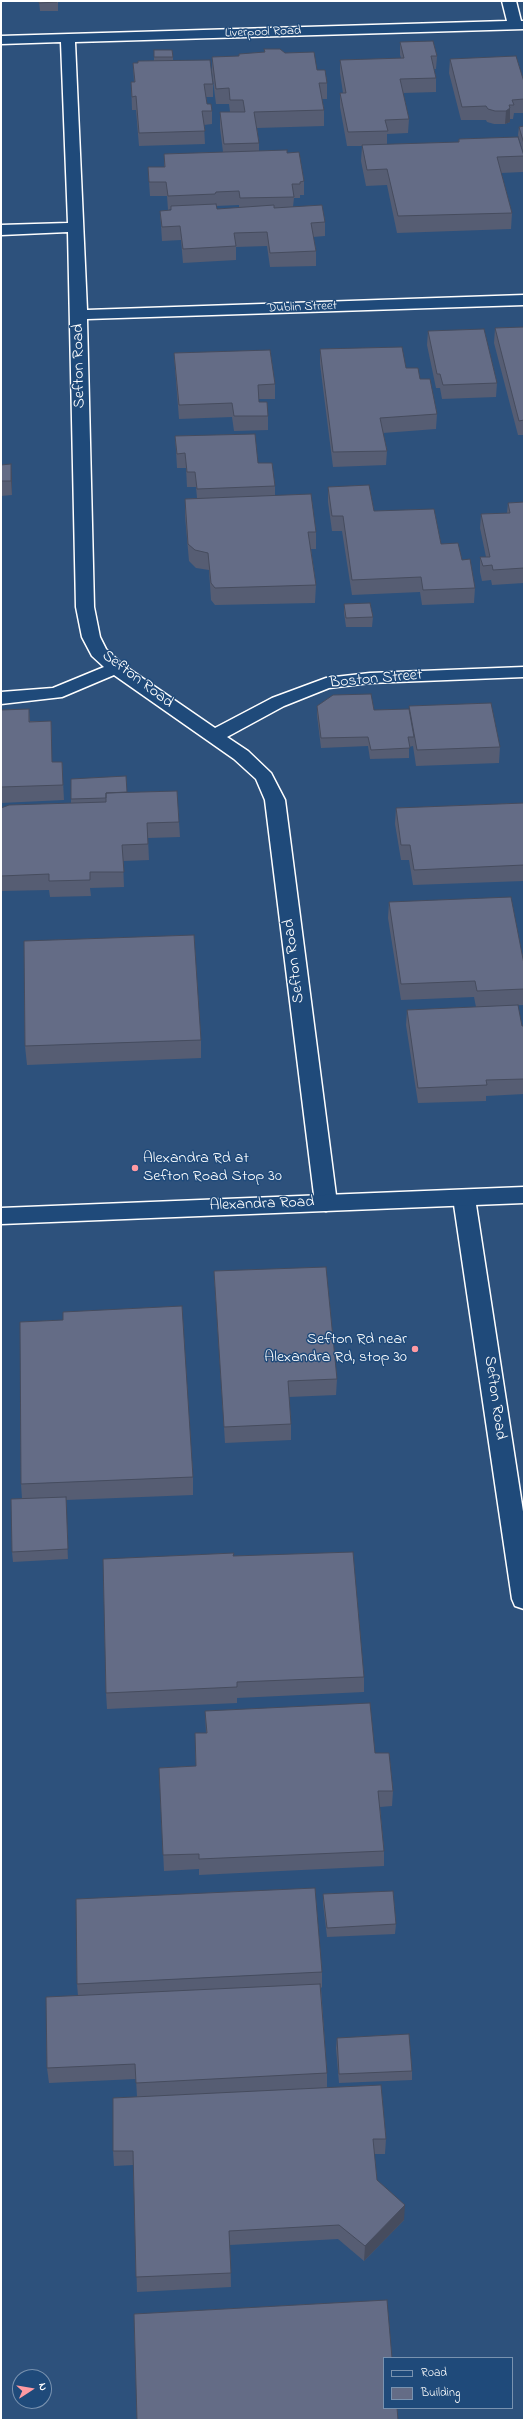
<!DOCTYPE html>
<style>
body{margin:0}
#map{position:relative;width:525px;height:2421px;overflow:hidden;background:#2d517c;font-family:"Indie Flower",sans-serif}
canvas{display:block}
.frame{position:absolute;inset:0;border:2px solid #fff;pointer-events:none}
.legend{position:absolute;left:383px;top:2357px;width:130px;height:52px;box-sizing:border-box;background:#1f4a7a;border:1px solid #7992af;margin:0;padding:5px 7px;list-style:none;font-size:12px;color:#fff}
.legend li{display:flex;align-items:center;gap:8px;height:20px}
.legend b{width:20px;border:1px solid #7992af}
.north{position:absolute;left:12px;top:2369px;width:40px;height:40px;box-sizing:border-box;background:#1f4a7a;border:1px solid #7992af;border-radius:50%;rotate:78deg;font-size:11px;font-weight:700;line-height:16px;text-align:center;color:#fff}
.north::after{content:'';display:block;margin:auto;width:14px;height:18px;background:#ff9aa2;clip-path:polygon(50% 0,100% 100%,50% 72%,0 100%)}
</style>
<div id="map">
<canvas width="525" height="2421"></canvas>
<div class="frame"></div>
<ul class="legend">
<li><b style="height:5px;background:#1f4a7a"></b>Road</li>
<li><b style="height:11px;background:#646c86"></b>Building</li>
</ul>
<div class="north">N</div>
</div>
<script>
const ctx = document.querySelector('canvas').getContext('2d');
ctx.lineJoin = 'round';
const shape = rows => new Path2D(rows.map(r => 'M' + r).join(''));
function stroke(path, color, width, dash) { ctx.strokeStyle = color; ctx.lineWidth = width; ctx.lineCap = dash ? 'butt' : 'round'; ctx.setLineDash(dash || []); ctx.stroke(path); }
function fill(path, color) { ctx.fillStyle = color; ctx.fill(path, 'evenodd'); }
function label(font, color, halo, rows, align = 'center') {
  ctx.font = font + ' "Indie Flower",sans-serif'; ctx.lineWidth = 3; ctx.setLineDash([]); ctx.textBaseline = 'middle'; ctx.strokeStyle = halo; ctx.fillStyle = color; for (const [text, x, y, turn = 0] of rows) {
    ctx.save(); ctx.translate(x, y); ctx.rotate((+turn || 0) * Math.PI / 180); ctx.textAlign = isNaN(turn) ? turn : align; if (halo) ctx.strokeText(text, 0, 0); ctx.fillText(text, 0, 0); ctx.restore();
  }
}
const street = shape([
 [502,1,516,1,521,21,524,21,524,29,75,42,87,310,524,295,524,305,87,319,94,607,100,637,106,649,122,664,215,728,272,698,326,678,370,673,524,667,524,677,370,683,329,688,284,706,227,737,248,751,271,773,285,800,337,1203,334,1208,326,1211,318,1208,315,1203,265,800,256,779,234,759,114,675,62,697,1,704,1,692,53,688,104,667,92,656,82,637,76,607,68,232,1,235,1,225,68,223,61,42,1,44,1,36,507,21,502,1],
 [464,1190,472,1193,475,1198,524,1518,524,1609,515,1606,512,1599,453,1198,456,1193,464,1190]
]);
const secondary = shape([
 [524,1187,524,1203,1,1224,1,1208,524,1187]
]);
const wall = shape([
 [39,1,58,1,58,11,40,11],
 [400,42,437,56,436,69,434,69,436,78,436,92,403,93,409,119,408,133,387,134,387,145,458,143,459,139,524,156,523,172,501,173,512,213,511,229,397,233,387,185,366,186,361,161,362,146,347,146,340,107,340,93,343,93,340,73,340,60,401,58,400,55],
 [264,49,285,53,317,70,327,83,327,99,322,99,324,110,324,126,257,128,259,143,259,151,287,153,304,181,304,195,300,195,300,198,294,198,293,207,325,222,325,236,313,237,316,251,316,266,270,267,267,246,236,247,236,260,183,263,181,240,162,241,160,211,171,210,171,209,168,210,167,196,150,196,148,167,164,167,164,154,223,152,220,128,220,112,230,112,229,104,216,104,212,73,212,57,239,56,264,52],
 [239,205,239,208,217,209,216,206],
 [154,50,173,57,173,60,213,84,213,97,206,97,207,104,212,111,212,124,204,125,205,144,139,146,136,110,132,110,131,82,134,82,133,63,138,63,154,61],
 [450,59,524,82,524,113,514,113,513,119,510,119,510,122,505,124,494,124,487,122,486,120,461,120,449,73],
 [524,126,524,152,523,152,518,135,519,127],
 [524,327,524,435,518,435,494,343,495,328],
 [428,331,497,383,496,397,442,399,440,388,436,388,427,345],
 [320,349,406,368,420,379,437,414,436,429,383,433,387,451,386,465,333,467,320,364],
 [174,353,275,384,275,399,259,399,259,402,268,416,268,430,234,431,232,417,179,419,175,368],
 [175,436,258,463,275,486,275,496,316,532,316,549,311,549,316,585,315,603,215,605,211,600,209,570,196,568,189,561,185,516,185,499,197,498,196,487,187,487,186,468,177,468,176,451],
 [1,465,12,479,12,495,1,496],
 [328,487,374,511,441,544,462,560,475,588,474,603,422,605,420,592,352,595,342,531,332,531,328,502],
 [524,502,524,583,492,585,491,580,482,581,480,572,480,557,486,557,480,528,481,514,507,513,508,503],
 [344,604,373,617,372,627,346,627,344,613],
 [317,706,374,710,409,710,409,706,500,747,499,763,416,766,413,746,409,747,409,758,370,759,368,746,321,748,317,715],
 [29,709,30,721,51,721,52,762,62,762,64,800,1,803,1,710],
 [71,779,127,792,179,822,180,837,148,838,149,860,123,861,124,887,90,888,91,896,50,897,49,890,1,891,1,808,71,803],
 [524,803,524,881,413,885,409,860,401,860,395,824,396,808],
 [389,902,524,964,524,1005,476,1007,474,997,401,1000,388,918],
 [407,1010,524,1026,524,1094,486,1096,486,1101,418,1103,406,1025],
 [201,1040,201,1058,27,1065,25,1046],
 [214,1271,337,1379,336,1395,289,1397,291,1424,291,1440,225,1443,215,1287],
 [193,1477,193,1495,66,1500,68,1559,13,1562,12,1552,22,1499,21,1484],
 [234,1556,364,1677,364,1692,237,1698,237,1703,107,1709,106,1693],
 [205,1711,375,1753,393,1791,392,1806,380,1807,384,1851,384,1866,199,1875,199,1869,164,1871,159,1768,196,1766,195,1733,206,1733],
 [323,1894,396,1924,395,1934,327,1937,323,1903],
 [322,1972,322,1987,321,1988,327,2073,327,2088,386,2139,385,2154,374,2154,377,2180,404,2220,364,2261,338,2239,230,2245,231,2287,137,2292,133,2165,114,2166,113,2151,137,2097,136,2079,49,2083,47,2068,78,1996,77,1984],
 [337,2038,412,2071,412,2080,339,2083,336,2048]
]);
const shadedWall = shape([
 [510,108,510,122,505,124,506,111],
 [11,464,12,479,12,495,11,481],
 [66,1497,67,1507,68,1559,68,1549],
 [405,2205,404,2220,364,2261,365,2246]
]);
const building = shape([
 [39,1,57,1,57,2,39,3,39,1],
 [433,41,437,56,431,56,436,78,400,79,409,119,385,120,388,131,348,132,340,93,346,93,340,60,404,58,400,42,433,41],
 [264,49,280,49,285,53,314,52,317,70,325,70,327,83,319,83,324,110,254,112,259,143,224,144,220,112,245,112,243,100,230,100,229,88,216,89,212,57,239,56,239,54,265,52,264,49],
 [154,50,172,50,173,57,154,57,154,50],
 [516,56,524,82,524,99,512,100,514,105,509,105,510,108,506,111,495,111,488,109,486,106,462,107,450,59,516,56],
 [210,60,213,84,204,84,207,104,211,104,212,111,202,111,205,131,139,133,136,96,132,97,131,82,135,82,133,63,138,63,138,61,210,60],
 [524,126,524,144,519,127,524,126],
 [518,137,524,156,497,157,512,213,398,216,387,169,367,170,362,145,459,142,459,139,518,137],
 [287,150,287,153,299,152,304,181,300,182,300,184,292,184,294,197,240,198,239,191,216,192,215,194,168,196,166,182,149,182,148,167,165,167,164,154,287,150],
 [216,204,217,209,274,205,274,208,322,205,325,222,311,223,316,251,270,253,267,232,234,233,236,246,183,249,180,226,162,227,160,211,171,210,171,206,216,204],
 [524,327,524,420,519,421,495,328,524,327],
 [484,329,497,383,443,385,440,374,437,374,428,331,484,329],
 [402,347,406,368,418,368,420,379,430,379,437,414,380,418,387,451,333,452,320,349,402,347],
 [270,350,275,384,258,385,259,402,267,402,268,416,234,416,232,403,179,405,174,353,270,350],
 [255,434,258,463,272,463,275,486,197,489,195,472,187,472,185,453,177,454,175,436,255,434],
 [11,464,11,481,1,481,1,465,11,464],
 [369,485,374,511,434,509,441,544,458,543,462,560,470,559,475,588,423,590,421,577,352,580,343,516,332,516,328,487,369,485],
 [311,494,316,532,308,532,316,585,215,588,211,583,208,553,195,550,188,544,185,499,311,494],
 [524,502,524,568,493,570,492,565,483,566,480,557,490,557,481,514,510,513,508,503,524,502],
 [370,603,373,617,346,618,344,604,370,603],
 [371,694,374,710,409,709,414,737,408,737,410,748,371,750,368,737,321,738,317,706,333,695,371,694],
 [491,703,500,747,417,750,409,706,491,703],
 [29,709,29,722,51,721,52,762,62,762,63,785,1,787,1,710,29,709],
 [126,776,127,792,106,793,106,798,71,799,71,779,126,776],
 [177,791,179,822,147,823,148,844,122,845,124,872,90,872,90,880,49,881,49,874,1,876,1,808,9,805,106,802,106,793,177,791],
 [524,803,524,865,414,870,410,845,401,845,396,808,524,803],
 [511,897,524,964,524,989,477,991,475,981,401,984,389,902,511,897],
 [194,935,201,1040,25,1046,24,941,194,935],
 [518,1005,522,1026,524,1026,524,1079,486,1080,487,1085,418,1088,407,1010,518,1005],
 [326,1267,337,1379,288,1381,291,1424,224,1427,214,1271,326,1267],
 [182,1306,193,1477,21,1484,20,1322,63,1320,63,1312,182,1306],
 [66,1497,68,1549,12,1552,11,1499,66,1497],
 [353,1552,364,1677,237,1682,237,1687,106,1693,103,1559,234,1553,233,1556,353,1552],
 [370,1703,375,1753,389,1753,393,1791,378,1791,384,1851,199,1859,199,1854,163,1855,159,1768,196,1766,195,1733,207,1733,205,1711,370,1703],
 [315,1888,322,1972,77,1984,76,1899,315,1888],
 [393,1891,396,1924,327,1928,323,1894,393,1891],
 [320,1984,327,2073,136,2083,135,2064,47,2068,46,1997,320,1984],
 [409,2034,412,2071,339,2074,337,2038,409,2034],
 [381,2085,386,2139,373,2139,377,2180,405,2205,365,2246,339,2225,229,2231,231,2273,136,2277,133,2151,113,2151,113,2098,381,2085],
 [387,2300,392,2358,384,2358,384,2408,397,2408,398,2420,137,2420,134,2314,387,2300]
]);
const markers = [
 [135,1168,4,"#ff9aa2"],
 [415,1349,4,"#ff9aa2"]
];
const farStreetnames = [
 ["Liverpool Road",263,33,-2],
 ["Dublin Street",302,308,-2]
];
const streetNames = [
 ["Sefton Road",80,366,-91],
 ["Sefton Road",137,680,37],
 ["Boston Street",376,680,-5],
 ["Sefton Road",295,961,-97],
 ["Alexandra Road",262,1205,-2],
 ["Sefton Road",494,1398,82]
];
const poiNames = [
 ["Alexandra Rd at",143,1159],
 ["Sefton Road Stop 30",143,1177],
 ["Sefton Rd near",407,1340,"right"],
 ["Alexandra Rd, stop 30",407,1358,"right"]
];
stroke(street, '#fff', 3);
stroke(secondary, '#fff', 3);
fill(street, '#1f4a7a');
fill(secondary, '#1f4a7a');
fill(wall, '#565d73');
fill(shadedWall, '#464c5e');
fill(building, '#646c86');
stroke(building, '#464c5e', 1);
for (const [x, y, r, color] of markers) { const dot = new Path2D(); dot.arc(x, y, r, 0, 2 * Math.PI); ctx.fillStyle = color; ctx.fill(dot); stroke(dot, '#1f4a7a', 1.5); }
label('13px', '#fff', '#1f4a7a', farStreetnames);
label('16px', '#fff', '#1f4a7a', streetNames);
label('16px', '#fff', '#1f4a7a', poiNames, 'left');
</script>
